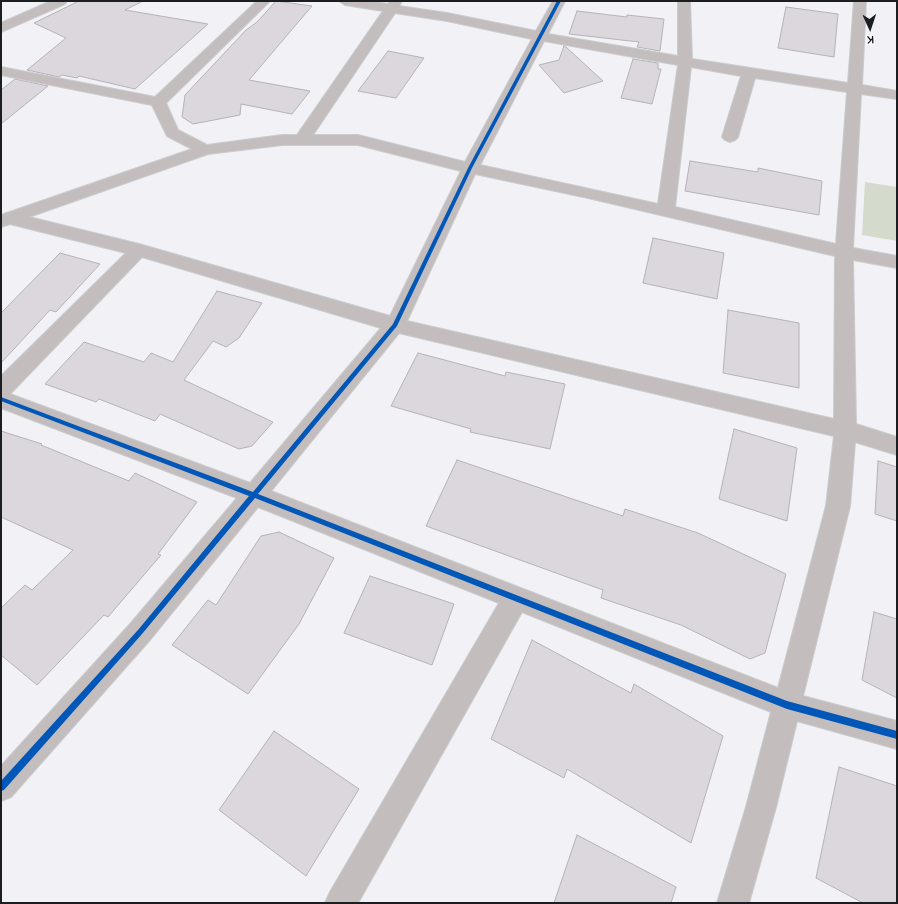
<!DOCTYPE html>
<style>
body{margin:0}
#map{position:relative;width:898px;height:904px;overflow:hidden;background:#f1f1f6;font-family:Quicksand,sans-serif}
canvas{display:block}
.frame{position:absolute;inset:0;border:2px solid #1c1d20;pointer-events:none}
.north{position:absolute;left:850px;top:8px;width:40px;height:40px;-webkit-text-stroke:3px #fff;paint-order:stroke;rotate:177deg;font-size:11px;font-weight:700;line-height:16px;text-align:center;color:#1c1d20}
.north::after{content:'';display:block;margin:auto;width:14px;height:18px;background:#1c1d20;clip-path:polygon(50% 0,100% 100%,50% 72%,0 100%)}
</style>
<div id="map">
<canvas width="898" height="904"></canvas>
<div class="frame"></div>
<div class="north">K</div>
</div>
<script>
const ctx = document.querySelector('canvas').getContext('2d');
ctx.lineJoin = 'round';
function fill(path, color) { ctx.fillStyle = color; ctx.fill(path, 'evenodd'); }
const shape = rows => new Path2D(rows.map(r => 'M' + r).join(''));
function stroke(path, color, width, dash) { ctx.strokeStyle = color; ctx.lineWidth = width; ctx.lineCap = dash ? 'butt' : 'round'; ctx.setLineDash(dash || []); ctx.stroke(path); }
const green = shape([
 [865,182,897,187,897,241,862,235]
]);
const building = shape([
 [79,1,143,1,125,10,208,24,135,89,79,76,77,78,62,75,59,77,27,70,66,38,34,23,79,1],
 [276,1,312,6,249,80,310,91,292,114,241,104,240,115,193,124,182,117,185,95,246,30,257,22,276,1],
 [786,7,838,14,834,57,778,48,786,7],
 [577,11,627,17,627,15,664,19,660,51,637,47,639,42,569,34,577,11],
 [564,46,566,47,603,81,564,93,539,65,559,60,564,46],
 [388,51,424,58,396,98,358,91,388,51],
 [633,59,658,63,658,69,661,69,652,104,621,98,633,59],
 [15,79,48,86,1,124,1,90,15,79],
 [690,161,758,172,758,168,822,181,819,215,685,191,690,161],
 [653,238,724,253,717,299,643,283,653,238],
 [60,253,100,264,56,312,50,310,1,363,1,313,60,253],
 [217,291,262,303,239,338,226,347,213,341,184,380,273,422,252,446,239,449,160,414,155,421,99,399,96,402,45,384,84,342,144,362,151,353,173,362,217,291],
 [728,310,799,323,799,388,723,373,728,310],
 [418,353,505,376,506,372,565,384,550,449,470,432,471,429,391,406,418,353],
 [734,429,797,448,787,521,719,499,734,429],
 [1,431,42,444,41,445,129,481,135,473,197,502,158,554,161,555,108,617,104,615,37,685,1,655,1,608,25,585,32,590,73,550,1,517,1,431],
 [457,460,623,516,625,509,698,533,786,574,765,653,750,659,681,625,601,598,603,590,426,526,457,460],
 [878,461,897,467,897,521,875,514,878,461],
 [279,532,334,558,299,624,248,694,172,645,208,600,216,605,261,536,279,532],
 [370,576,454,604,432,665,344,633,370,576],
 [874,612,897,619,897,698,862,680,874,612],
 [532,640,631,693,634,684,723,736,691,843,567,769,564,778,491,739,532,640],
 [274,731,359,789,306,876,219,810,274,731],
 [839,767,897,786,897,903,863,903,816,878,839,767],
 [577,835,676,887,671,903,554,903,577,835]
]);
const minor = shape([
 [51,1,67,1,65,4,1,32,1,23,51,1],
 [257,1,270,1,166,103,178,130,207,145,282,135,297,135,383,11,345,5,339,1,369,1,388,4,390,1,402,1,399,6,447,13,536,31,553,1,565,1,548,34,678,56,678,1,690,1,692,59,848,83,854,1,866,1,862,85,897,91,897,99,861,94,853,248,897,256,897,268,853,260,856,424,897,437,897,455,855,442,850,506,803,696,897,721,897,749,797,721,776,807,749,903,717,903,746,807,771,712,522,612,358,903,325,903,330,892,499,603,258,507,149,641,11,797,1,801,1,766,131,623,237,498,1,408,1,376,126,253,10,224,1,227,1,215,192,149,167,136,152,105,1,75,1,67,155,97,257,1],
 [395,13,447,21,532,39,465,162,358,135,313,135,395,13],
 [544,41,678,65,658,204,480,165,544,41],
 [691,67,741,76,722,137,725,140,730,142,735,140,738,137,755,78,847,92,836,244,675,207,691,67],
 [282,145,358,145,461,171,390,316,139,244,29,217,208,154,282,145],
 [475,174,588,198,835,256,834,419,407,321,475,174],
 [142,257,381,328,250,483,10,394,142,257],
 [399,333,834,436,826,506,778,688,271,491,399,333]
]);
const cycleway = shape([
 [557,1,561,1,472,168,397,326,258,494,787,701,897,731,897,739,787,709,255,498,142,634,4,790,1,791,1,781,138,630,249,496,1,401,1,397,253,492,393,324,468,168,557,1]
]);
fill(green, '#d4dbcc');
fill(building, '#dcd6dd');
stroke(building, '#b4b3b6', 1);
stroke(minor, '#cbcccf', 2);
fill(minor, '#c3bdbd');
fill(cycleway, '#0057b8');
</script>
